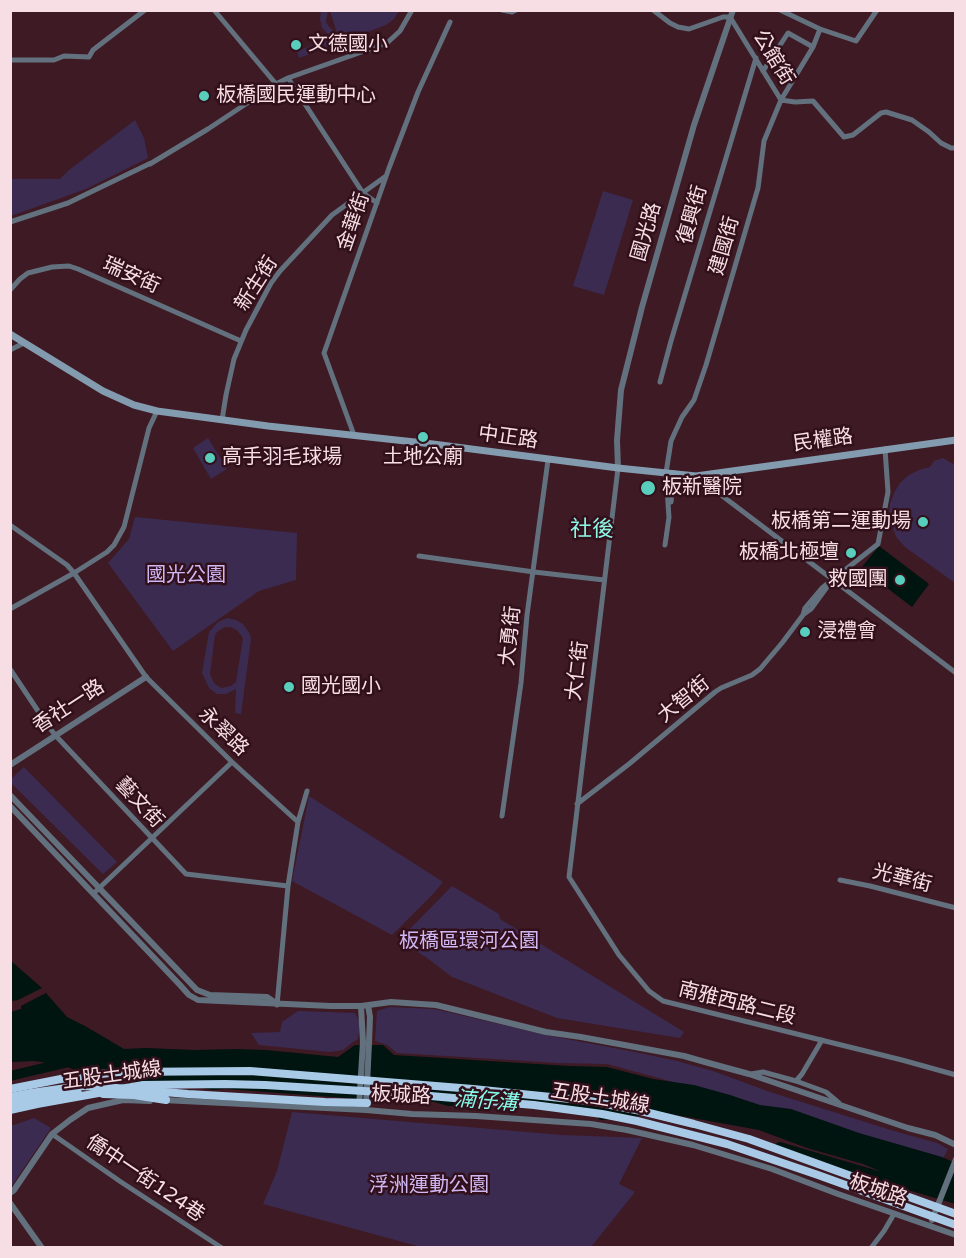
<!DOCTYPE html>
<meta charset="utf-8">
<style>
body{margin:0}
#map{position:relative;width:966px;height:1258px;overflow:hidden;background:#3d1a24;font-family:"Varela Round",sans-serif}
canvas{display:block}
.frame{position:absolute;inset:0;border:12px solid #f7dee4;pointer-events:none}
</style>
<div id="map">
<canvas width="966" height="1258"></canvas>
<div class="frame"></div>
</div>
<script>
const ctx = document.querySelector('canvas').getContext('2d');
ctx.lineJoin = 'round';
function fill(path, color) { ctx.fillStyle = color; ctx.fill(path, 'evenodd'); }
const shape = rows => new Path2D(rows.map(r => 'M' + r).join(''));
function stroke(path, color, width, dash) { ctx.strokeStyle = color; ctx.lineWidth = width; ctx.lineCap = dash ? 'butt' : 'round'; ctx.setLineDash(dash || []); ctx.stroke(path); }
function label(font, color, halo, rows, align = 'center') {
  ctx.font = font + ' "Varela Round","Noto Sans TC",sans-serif'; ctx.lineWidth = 5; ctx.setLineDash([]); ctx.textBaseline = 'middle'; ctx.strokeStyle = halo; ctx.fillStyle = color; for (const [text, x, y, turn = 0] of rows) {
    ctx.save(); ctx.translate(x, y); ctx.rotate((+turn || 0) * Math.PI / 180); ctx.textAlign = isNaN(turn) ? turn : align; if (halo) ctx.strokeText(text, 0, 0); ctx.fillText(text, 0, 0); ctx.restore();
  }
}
const green = shape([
 [391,11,399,11,394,19,386,25,299,58,297,51,332,38,322,28,320,19,321,11,328,11,326,22,330,28,337,33,330,11],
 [135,120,144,138,148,158,86,189,11,216,11,179,60,179,69,170],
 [603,191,633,200,604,295,573,286],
 [208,438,227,469,211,479,193,448],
 [943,458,953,464,955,461,955,583,905,547,897,538,892,527,889,516,890,504,894,493,900,483,909,475,919,470,930,467,934,461],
 [135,517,297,533,296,580,259,591,173,651,108,563,129,539],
 [227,618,236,620,243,624,250,634,251,639,241,714,235,713,236,689,226,694,217,694,209,688,202,673,209,632,218,622],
 [225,627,230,627,237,630,243,638,236,682,231,686,222,688,216,685,213,681,210,674,215,635,218,631],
 [24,767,117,862,103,874,11,783,11,779],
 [309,796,443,882,434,893,392,935,292,881],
 [452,886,499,914,500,919,684,1032,680,1038,557,1018,452,977,427,958,399,940],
 [390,1007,434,1009,551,1036,635,1052,677,1061,713,1071,770,1092,894,1131,937,1143,948,1149,943,1159,710,1092,607,1064,559,1063,397,1053,387,1045,375,1041,377,1011],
 [298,1011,355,1013,360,1023,358,1039,353,1042,343,1050,330,1052,259,1045,251,1033,280,1032,282,1022],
 [292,1112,562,1135,642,1138,619,1184,635,1192,591,1247,421,1247,263,1204,277,1171],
 [34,1118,51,1128,11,1187,11,1126]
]);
const water = shape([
 [879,546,929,584,912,607,861,568],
 [10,961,11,961,42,988,18,1000,11,1001],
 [46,993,67,1017,85,1026,124,1049,146,1048,194,1050,237,1049,266,1050,338,1057,355,1045,383,1045,394,1055,569,1066,607,1067,653,1079,694,1085,730,1095,760,1105,791,1109,859,1133,942,1157,955,1163,955,1199,929,1192,863,1164,807,1148,759,1130,654,1111,602,1111,505,1105,448,1106,434,1102,346,1098,226,1089,212,1090,179,1083,135,1082,108,1069,81,1072,62,1065,34,1061,11,1062,10,1012,21,1009,21,1006]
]);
const river = shape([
 [10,1076,69,1062],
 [602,1115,637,1111],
 [780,1147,956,1199]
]);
const minor = shape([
 [214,10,276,84],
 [502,10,512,12,516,10],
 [653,10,670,23,678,27,689,29,723,17,730,17,781,100,795,102,813,101,844,137,853,135,881,113,886,112,912,120,929,132,941,143,951,148,956,148],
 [780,10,820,29,856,41,877,10],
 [10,60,54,60,64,56,89,57,93,50,145,10],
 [763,71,788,33,813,47],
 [288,78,363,193,377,203],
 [150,164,208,129,276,84,288,78,387,43,400,31,412,10],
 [10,222,68,203,151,163],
 [10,290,20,279,28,273,52,267,69,266,78,269,241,341],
 [10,350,24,343],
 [660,382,671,341,756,58],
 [222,420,226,395,234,359,246,330,271,283,280,271,332,215,386,176],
 [354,435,324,353,389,168,418,92,450,22],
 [618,468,569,877,619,955,649,991,663,1001,902,1060,956,1075],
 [696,476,956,673],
 [671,502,674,473],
 [669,518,666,473,671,441,682,417,694,400,706,365,758,188,764,141,781,100,813,47,820,29],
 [10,525,67,565,74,573,146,677,232,762,298,822,288,886,277,1005],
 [665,545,669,517],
 [419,556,534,572,604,580],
 [10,609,74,573,107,552,114,545,124,527,149,428,157,411],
 [804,614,811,609,827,587],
 [10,669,48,726,56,736,186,874,288,886],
 [577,804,629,764,715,692,721,688,752,675,760,669,782,643,803,615,805,608,822,588,878,544,888,492,885,449],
 [502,816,521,683,527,615,548,460],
 [298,822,307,791],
 [840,880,870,886,956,908],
 [94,893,232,762],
 [751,1074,763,1072,796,1081,826,1092,839,1103],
 [796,1081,802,1074,822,1040],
 [52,1134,121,1182,222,1248],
 [871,1248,884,1231,894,1214]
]);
const tertiary = shape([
 [618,468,617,440,621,390,642,307,694,125,733,10],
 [10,765,146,677],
 [10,795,197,990,210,995,267,997,277,1004],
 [10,806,180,985,189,995,198,1000,331,1006,361,1006,391,1002,436,1005,546,1032,581,1037,684,1056,705,1062,749,1074,908,1128,935,1135,956,1145],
 [163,1100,366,1110,412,1114,476,1116,591,1124,627,1130,693,1145,772,1169,838,1194,956,1235],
 [366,1106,369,1043,370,1017,368,1005],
 [359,1107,363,1042,361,1006],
 [10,1193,14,1190,52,1134,70,1120,88,1108,123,1100,150,1101],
 [10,1203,42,1248],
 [932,1220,956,1159]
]);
const secondary = shape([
 [10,334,103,391,134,405,157,411,268,426,433,444,618,468,696,476,956,440]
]);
const trunk = shape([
 [103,1094,134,1095,166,1100],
 [10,1097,31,1093,81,1086,104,1087,188,1094,325,1102,367,1103],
 [10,1105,38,1099,78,1093]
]);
const trunkBridge = shape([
 [10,1089,66,1078,118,1072,250,1071,473,1089,590,1101,641,1111,694,1124,749,1139,956,1214],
 [10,1110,37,1104,143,1085,225,1084,265,1085,396,1093,534,1105,602,1114,637,1121,727,1144,818,1175,956,1225]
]);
const markers = [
 [296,45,6,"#5acebd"],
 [204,96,6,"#5acebd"],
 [423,437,6,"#5acebd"],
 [210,458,6,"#5acebd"],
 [648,488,8,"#5acebd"],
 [923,522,6,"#5acebd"],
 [851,553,6,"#5acebd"],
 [900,580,6,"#5acebd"],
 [805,632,6,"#5acebd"],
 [289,687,6,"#5acebd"]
];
const poiNames = [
 ["文德國小",308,45],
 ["板橋國民運動中心",216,96],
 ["高手羽毛球場",222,458],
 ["土地公廟",423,458,"center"],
 ["板新醫院",662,488],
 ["板橋第二運動場",911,522,"right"],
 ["板橋北極壇",839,553,"right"],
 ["救國團",888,580,"right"],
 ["浸禮會",817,632],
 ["國光國小",301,687]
];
const streetNames = [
 ["公館街",773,58,59],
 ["復興街",693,215,-74],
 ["金華街",354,222,-71],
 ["國光路",647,232,-74],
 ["建國街",725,246,-74],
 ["瑞安街",131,276,24],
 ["新生街",257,284,-57],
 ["中正路",508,438,8],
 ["民權路",823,441,-8],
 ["大勇街",511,636,-84],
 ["大仁街",578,671,-83],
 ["大智街",684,700,-39],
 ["香社一路",69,707,-33],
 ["永翠路",223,732,44],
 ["藝文街",139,803,47],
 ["光華街",902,879,14],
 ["南雅西路二段",737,1004,14],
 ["五股土城線",112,1076,-8],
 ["板城路",401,1096,3],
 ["五股土城線",600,1099,9],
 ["僑中一街124巷",145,1179,34],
 ["板城路",878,1191,19]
];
const parkNames = [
 ["國光公園",186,576],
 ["板橋區環河公園",469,942],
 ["浮洲運動公園",429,1186]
];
const waterNames = [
 ["湳仔溝",486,1102,4]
];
const quarterNames = [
 ["社後",592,530]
];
fill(green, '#3c2b51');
fill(water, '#001410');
stroke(river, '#001410', 10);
stroke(minor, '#62717d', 5);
stroke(tertiary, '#62717d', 6);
stroke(secondary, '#839bae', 7);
stroke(trunk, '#a8cae6', 8);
stroke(trunkBridge, '#a8cae6', 8);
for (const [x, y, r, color] of markers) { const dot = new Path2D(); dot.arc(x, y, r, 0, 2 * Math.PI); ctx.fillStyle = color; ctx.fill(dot); stroke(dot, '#32101b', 2); }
label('20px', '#f7dee4', '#32101b', poiNames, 'left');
label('20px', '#f7dee4', '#32101b', streetNames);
label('20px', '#cfb7f4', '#32101b', parkNames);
label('italic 21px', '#88fcea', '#32101b', waterNames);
label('22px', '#8ef6e5', '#32101b', quarterNames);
</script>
